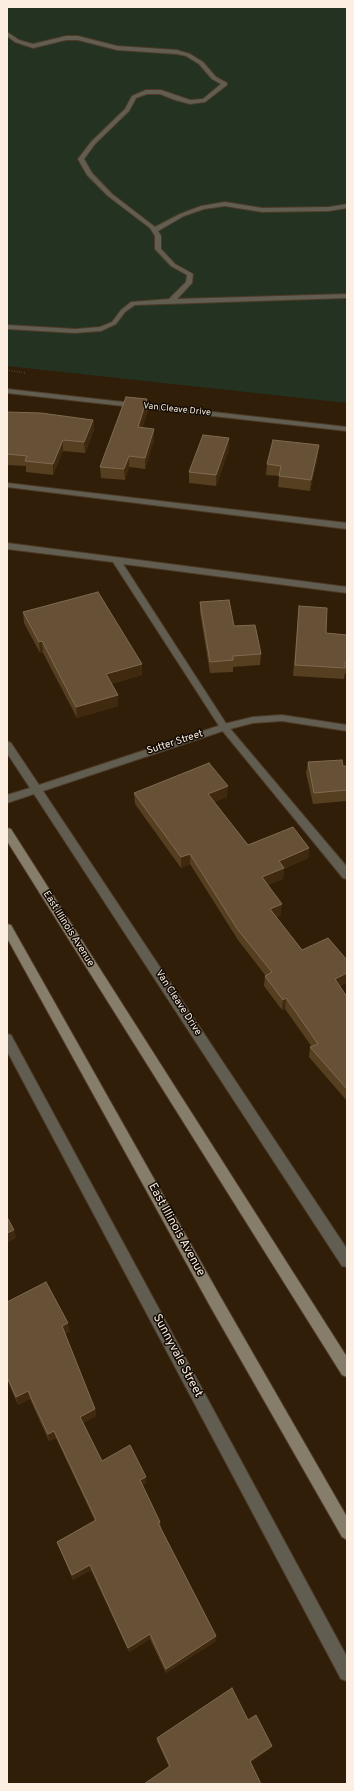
<!DOCTYPE html>
<style>
body{margin:0}
#map{position:relative;width:354px;height:1791px;overflow:hidden;background:#301e08;font-family:Overpass,sans-serif}
canvas{display:block}
.frame{position:absolute;inset:0;border:8px solid #fcefe2;pointer-events:none}
</style>
<div id="map">
<canvas width="354" height="1791"></canvas>
<div class="frame"></div>
</div>
<script>
const ctx = document.querySelector('canvas').getContext('2d');
ctx.lineJoin = 'round';
function fill(path, color) { ctx.fillStyle = color; ctx.fill(path, 'evenodd'); }
const shape = rows => new Path2D(rows.map(r => 'M' + r).join(''));
function stroke(path, color, width, dash) { ctx.strokeStyle = color; ctx.lineWidth = width; ctx.lineCap = dash ? 'butt' : 'round'; ctx.setLineDash(dash || []); ctx.stroke(path); }
function label(font, color, halo, rows, align = 'center') {
  ctx.font = font + ' Overpass,sans-serif'; ctx.lineWidth = 3; ctx.setLineDash([]); ctx.textBaseline = 'middle'; ctx.strokeStyle = halo; ctx.fillStyle = color; for (const [text, x, y, turn = 0] of rows) {
    ctx.save(); ctx.translate(x, y); ctx.rotate((+turn || 0) * Math.PI / 180); ctx.textAlign = isNaN(turn) ? turn : align; if (halo) ctx.strokeText(text, 0, 0); ctx.fillText(text, 0, 0); ctx.restore();
  }
}
const green = shape([
 [7,7,347,7,347,403,7,366]
]);
const path = shape([
 [7,370,25,373]
]);
const service = shape([
 [7,32,19,40,33,44,66,36,78,36,117,46,177,50,190,54,203,62,216,77,227,83,227,85,205,102,190,104,175,100,160,94,147,94,136,98,129,111,95,144,84,159,92,173,112,194,155,227,180,214,201,206,225,202,262,208,329,207,347,204,347,208,329,211,262,212,225,206,204,209,184,216,158,231,161,236,161,249,175,264,193,274,192,283,177,299,347,294,347,298,135,305,125,312,116,324,101,331,75,333,7,329,7,325,75,329,100,327,112,322,121,310,131,302,169,299,186,282,187,275,171,266,155,249,155,236,150,228,108,196,87,175,78,159,91,142,125,109,132,96,146,90,161,90,190,100,203,99,221,84,212,79,199,64,186,56,177,54,117,50,78,40,66,40,33,48,15,42,7,36,7,32],
 [7,483,347,523,347,529,7,487,7,483],
 [7,543,347,587,347,593,123,564,227,725,347,867,347,879,343,878,221,729,113,562,7,549,7,543]
]);
const minor = shape([
 [7,389,347,427,347,431,7,393,7,389],
 [282,715,347,725,347,731,282,721,253,723,226,730,43,791,347,1249,347,1267,342,1266,34,794,7,803,7,795,30,788,7,753,7,741,11,743,39,785,224,724,253,717,282,715],
 [7,1034,11,1035,347,1657,347,1681,341,1679,7,1051,7,1034]
]);
const secondary = shape([
 [7,828,11,829,347,1357,347,1377,342,1375,7,841,7,828],
 [7,924,11,925,220,1296,347,1517,347,1540,342,1537,210,1306,7,938,7,924]
]);
const wall = shape([
 [147,399,148,410,142,428,154,429,154,440,145,469,129,467,125,480,101,478,100,467],
 [7,412,93,420,94,430,85,453,63,451,53,475,26,472,26,466,7,465],
 [229,449,216,486,189,483,189,472],
 [318,456,310,491,278,487,279,476,266,475,267,464],
 [200,602,234,626,261,654,260,665,233,667,233,672,210,673,200,613],
 [23,612,142,664,142,675,111,684,118,695,118,706,77,718,43,653,40,653,24,623],
 [298,617,326,633,347,635,347,673,345,673,344,679,293,676],
 [308,762,343,766,347,766,347,801,313,804,306,773],
 [134,793,227,797,214,802,248,845,309,848,308,858,284,869,283,879,268,885,281,915,276,917,302,950,347,982,340,986,347,997,347,1101,309,1057,310,1047,312,1047,285,1009,282,1010,264,986,265,976,265,975,238,940,190,864,181,868,135,804],
 [7,1302,70,1331,65,1334,95,1409,96,1416,83,1423,102,1461,146,1483,142,1485,160,1522,161,1528,216,1636,216,1641,166,1673,150,1639,129,1652,91,1570,73,1580,59,1547,57,1542,95,1521,56,1438,49,1441,30,1399,18,1405,7,1379],
 [248,1720,270,1749,251,1762,169,1767,157,1741,157,1738]
]);
const shadedWall = shape([
 [147,399,148,410,139,438,138,427],
 [93,420,94,430,85,453,84,442],
 [154,429,154,440,145,469,145,458],
 [229,438,229,449,216,486,216,475],
 [63,440,63,451,53,475,53,464],
 [319,445,318,456,310,491,311,480],
 [129,456,129,467,125,480,124,469],
 [42,641,43,653,40,653,39,642],
 [142,664,142,675,106,685,106,674],
 [118,695,118,706,77,718,76,707],
 [228,786,227,797,208,805,208,794],
 [309,848,308,858,284,869,283,879,261,888,262,877,279,861],
 [190,854,190,864,181,868,181,857],
 [282,904,281,915,269,920,270,909],
 [347,973,347,982,333,989,335,979],
 [286,998,285,1009,282,1010,283,1000],
 [14,1230,16,1238,7,1243,7,1233],
 [68,1323,70,1331,64,1334,62,1326],
 [28,1391,30,1399,18,1405,16,1397],
 [95,1409,96,1416,81,1424,80,1417],
 [54,1431,56,1438,49,1441,48,1434],
 [146,1477,146,1483,140,1487,140,1480],
 [90,1565,91,1570,73,1580,72,1575],
 [150,1634,150,1639,129,1652,128,1648],
 [216,1636,216,1641,166,1673,166,1669],
 [272,1746,270,1749,249,1764,250,1761]
]);
const building = shape([
 [126,397,147,399,138,427,154,429,145,458,129,456,124,469,100,467,126,397],
 [7,412,41,413,93,420,84,442,63,440,53,464,25,461,27,456,7,454,7,412],
 [203,435,229,438,216,475,189,472,203,435],
 [273,440,319,445,311,480,279,476,281,466,267,464,273,440],
 [98,592,142,664,106,674,118,695,76,707,42,641,39,642,23,612,98,592],
 [229,600,234,626,255,625,261,654,233,656,233,660,210,662,200,602,229,600],
 [299,606,327,608,326,633,347,635,347,662,345,662,345,668,295,665,299,606],
 [342,760,343,766,347,766,347,790,314,793,308,762,342,760],
 [209,763,228,786,208,794,248,845,293,827,309,848,279,861,284,868,262,877,282,904,270,909,302,950,328,938,347,960,347,973,335,979,347,997,347,1089,310,1047,318,1044,286,998,283,1000,265,976,272,972,238,930,190,854,181,857,134,793,209,763],
 [7,1217,14,1230,7,1233,7,1217],
 [46,1282,68,1323,62,1326,95,1409,80,1417,102,1461,130,1445,146,1477,140,1480,160,1522,158,1523,216,1636,166,1669,150,1634,128,1648,90,1565,72,1575,57,1542,96,1520,54,1431,48,1434,28,1391,16,1397,7,1377,7,1302,46,1282],
 [232,1688,248,1720,256,1715,272,1746,250,1761,261,1784,144,1784,170,1766,157,1738,232,1688]
]);
const farStreetnames = [
 ["Van Cleave Drive",177,410,6]
];
const streetNames = [
 ["Sutter Street",175,743,-18],
 ["East Illinois Avenue",68,929,58],
 ["Van Cleave Drive",178,1003,57]
];
const nearStreetnames = [
 ["East Illinois Avenue",176,1230,61],
 ["Sunnyvale Street",177,1356,62]
];
fill(green, '#243221');
stroke(service, '#4d3b27', 2);
stroke(minor, '#4d3b27', 2);
stroke(secondary, '#4d3b27', 2);
stroke(path, '#72624f', 1.5, [0.5, 2]);
fill(service, '#625d51');
fill(minor, '#625d51');
fill(secondary, '#867d6a');
fill(wall, '#563e21');
fill(shadedWall, '#3f290f');
fill(building, '#675136');
stroke(building, '#7f6a51', 1);
label('9px', '#fcefe2', '#120a03', farStreetnames);
label('10px', '#fcefe2', '#120a03', streetNames);
label('12px', '#fcefe2', '#120a03', nearStreetnames);
</script>
